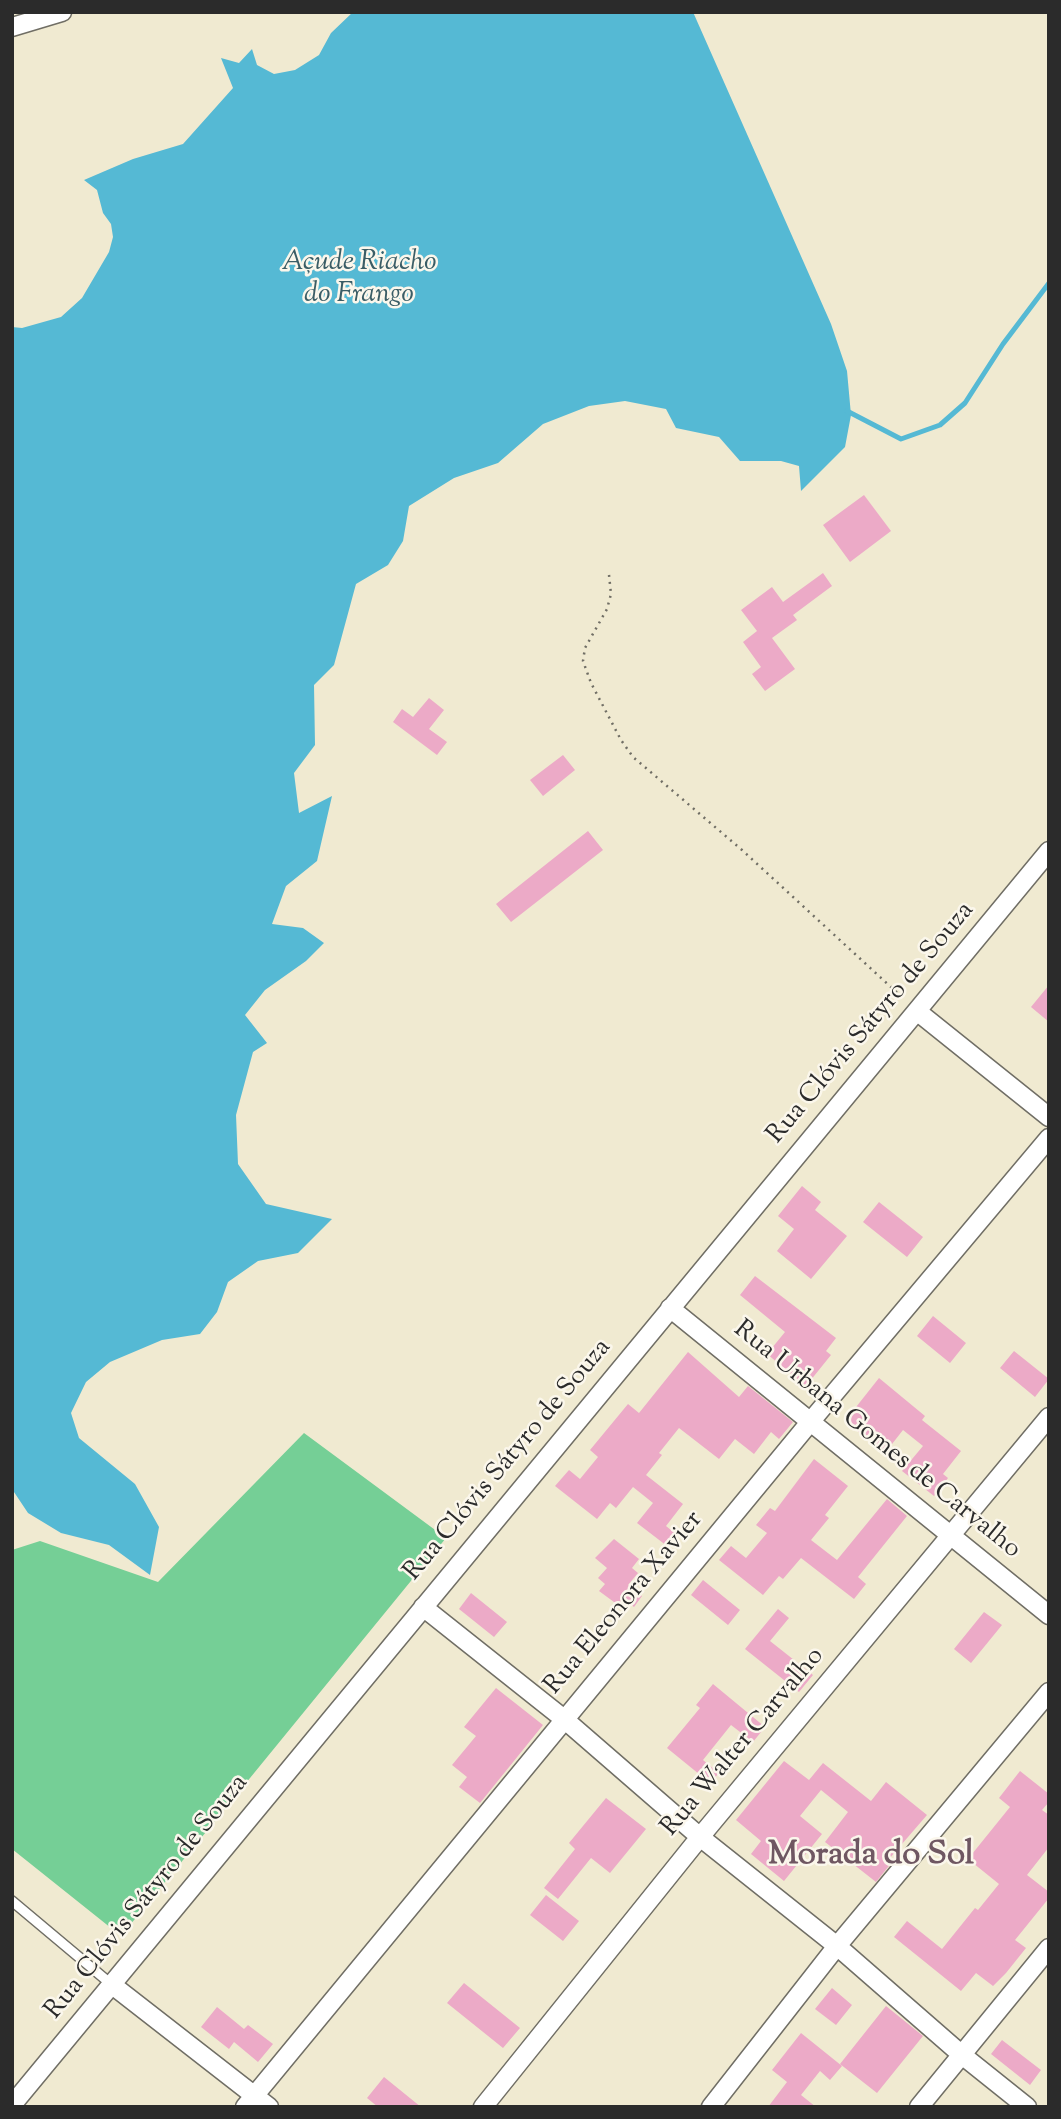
<!DOCTYPE html>
<meta charset="utf-8">
<style>
body{margin:0}
#map{position:relative;width:1061px;height:2119px;overflow:hidden;background:#f0ead1;font-family:"Sorts Mill Goudy",serif}
canvas{display:block}
.frame{position:absolute;inset:0;border:14px solid #2b2b2b;pointer-events:none}
</style>
<div id="map">
<canvas width="1061" height="2119"></canvas>
<div class="frame"></div>
</div>
<script>
const ctx = document.querySelector('canvas').getContext('2d');
ctx.lineJoin = 'round';
function fill(path, color) { ctx.fillStyle = color; ctx.fill(path, 'evenodd'); }
const shape = rows => new Path2D(rows.map(r => 'M' + r).join(''));
function stroke(path, color, width, dash) { ctx.strokeStyle = color; ctx.lineWidth = width; ctx.lineCap = dash ? 'butt' : 'round'; ctx.setLineDash(dash || []); ctx.stroke(path); }
function label(font, color, halo, rows, align = 'center') {
  ctx.font = font + ' "Sorts Mill Goudy",serif'; ctx.lineWidth = 5; ctx.setLineDash([]); ctx.textBaseline = 'middle'; ctx.strokeStyle = halo; ctx.fillStyle = color; for (const [text, x, y, turn = 0] of rows) {
    ctx.save(); ctx.translate(x, y); ctx.rotate((+turn || 0) * Math.PI / 180); ctx.textAlign = isNaN(turn) ? turn : align; if (halo) ctx.strokeText(text, 0, 0); ctx.fillText(text, 0, 0); ctx.restore();
  }
}
const green = shape([
 [304,1433,446,1538,121,1936,12,1849,12,1550,40,1541,158,1582]
]);
const water = shape([
 [353,12,693,12,831,324,847,371,851,415,845,447,801,491,799,466,781,461,740,461,719,437,676,428,666,409,625,401,589,406,543,424,498,463,454,478,409,506,403,541,388,565,356,584,334,665,314,685,315,745,294,773,299,813,332,796,317,861,286,886,272,924,303,928,324,943,306,961,265,990,245,1015,267,1043,253,1052,236,1115,238,1164,266,1204,332,1219,298,1253,258,1261,228,1282,217,1312,200,1334,162,1340,110,1362,86,1382,71,1413,79,1438,135,1484,159,1527,150,1575,109,1545,61,1533,28,1513,12,1489,12,327,22,328,61,317,82,298,109,252,113,237,111,224,103,213,97,190,84,180,133,159,183,144,233,88,221,58,239,63,252,49,257,65,274,74,295,70,319,55,331,33]
]);
const stream = shape([
 [847,411,901,439,940,425,965,403,1003,344,1049,283]
]);
const building = shape([
 [864,495,891,531,850,562,823,525],
 [823,573,832,586,793,615,797,620,772,638,795,669,765,691,752,674,761,667,743,642,757,631,741,610,772,587,783,602],
 [429,698,444,710,429,729,447,742,437,755,393,722,402,709,413,717],
 [563,755,575,770,543,796,530,780],
 [588,831,603,850,511,922,496,904],
 [1049,985,1049,1022,1031,1007],
 [802,1186,821,1202,815,1210,847,1236,811,1279,777,1251,794,1229,778,1216],
 [879,1202,923,1237,907,1257,863,1222],
 [755,1276,836,1338,826,1351,831,1355,806,1386,767,1354,785,1332,740,1295],
 [933,1316,966,1343,950,1363,917,1336],
 [1014,1351,1049,1379,1035,1397,1000,1368],
 [688,1352,739,1397,748,1386,793,1422,779,1439,771,1432,754,1454,735,1439,719,1459,679,1428,659,1453,662,1455,646,1475,683,1504,666,1526,677,1535,667,1546,637,1523,653,1503,633,1487,616,1508,610,1503,597,1519,555,1486,569,1470,580,1479,598,1457,590,1450,628,1404,639,1413],
 [879,1378,925,1416,922,1420,961,1451,943,1474,948,1478,934,1496,902,1471,923,1446,903,1430,885,1453,845,1421],
 [814,1459,848,1486,825,1515,829,1518,811,1540,837,1560,887,1499,907,1516,858,1577,866,1584,854,1599,801,1558,783,1579,779,1576,763,1595,719,1560,731,1546,746,1558,767,1533,756,1525,770,1508,775,1511],
 [614,1539,639,1559,632,1568,638,1573,628,1585,642,1596,634,1607,624,1599,618,1605,599,1591,605,1584,598,1578,607,1568,595,1558],
 [703,1580,740,1610,728,1625,691,1595],
 [471,1593,507,1622,494,1637,459,1609],
 [778,1609,789,1618,770,1641,813,1675,799,1692,745,1649],
 [984,1612,1002,1625,971,1663,954,1649],
 [713,1684,765,1727,753,1742,731,1725,703,1760,719,1773,710,1783,667,1748,700,1708,696,1705],
 [496,1688,543,1725,480,1803,459,1787,467,1777,452,1765,476,1736,464,1727],
 [784,1761,809,1780,823,1763,871,1801,886,1782,927,1815,889,1859,892,1862,876,1882,825,1842,848,1812,821,1790,800,1816,822,1834,784,1881,751,1854,761,1841,736,1820],
 [1020,1771,1049,1794,1049,1802,1042,1810,1049,1815,1049,1847,1027,1875,1049,1892,1049,1898,1015,1940,1026,1948,1006,1973,993,1986,976,1973,961,1991,894,1937,907,1921,942,1949,975,1908,978,1910,999,1884,968,1859,1010,1807,999,1798],
 [606,1798,646,1829,610,1873,591,1858,558,1899,544,1888,575,1849,569,1843],
 [546,1895,579,1921,563,1941,530,1915],
 [464,1983,520,2028,503,2048,447,2003],
 [832,1988,852,2005,836,2025,815,2009],
 [886,2006,923,2036,877,2093,840,2064],
 [217,2007,244,2029,248,2025,273,2044,258,2062,234,2042,229,2049,201,2027],
 [801,2033,842,2066,830,2080,820,2071,801,2095,816,2107,768,2107,787,2082,772,2070],
 [1002,2040,1041,2070,1030,2085,991,2054],
 [384,2077,421,2107,378,2107,367,2098]
]);
const path = shape([
 [609,575,611,594,607,609,585,648,583,661,591,683,621,740,633,757,742,850,905,1000]
]);
const lane = shape([
 [12,1901,111,1984]
]);
const street = shape([
 [12,27,62,12],
 [918,1012,1049,1117],
 [670,1308,1049,1615],
 [423,1607,564,1719,700,1837,837,1946,962,2055,1027,2107],
 [111,1984,269,2107],
 [12,2105,1049,851],
 [245,2107,811,1421,1049,1138],
 [483,2107,700,1837,1049,1417],
 [711,2107,837,1946,1049,1692],
 [919,2107,1049,1948]
]);
const streetNames = [
 ["Rua Clóvis Sátyro de Souza",872,1024,-50],
 ["Rua Urbana Gomes de Carvalho",876,1441,39],
 ["Rua Clóvis Sátyro de Souza",509,1461,-50],
 ["Rua Eleonora Xavier",625,1604,-50],
 ["Rua Walter Carvalho",744,1743,-50],
 ["Rua Clóvis Sátyro de Souza",148,1898,-51]
];
const waterNames = [
 ["Açude Riacho",359,264],
 ["do Frango",359,296]
];
const districtNames = [
 ["Morada do Sol",871,1857]
];
fill(green, '#75cf96');
fill(water, '#55b9d4');
stroke(stream, '#55b9d4', 5);
fill(building, '#ecaac7');
stroke(lane, '#706e65', 12);
stroke(street, '#706e65', 21);
stroke(path, '#706e65', 2.5, [2, 5]);
stroke(lane, '#fff', 9);
stroke(street, '#fff', 18);
label('26px', '#2b2b2b', '#fbf7ec', streetNames);
label('italic 28px', '#3a5d66', '#fbf7ec', waterNames);
label('bold 33px', '#6f5762', '#fbf7ec', districtNames);
</script>
